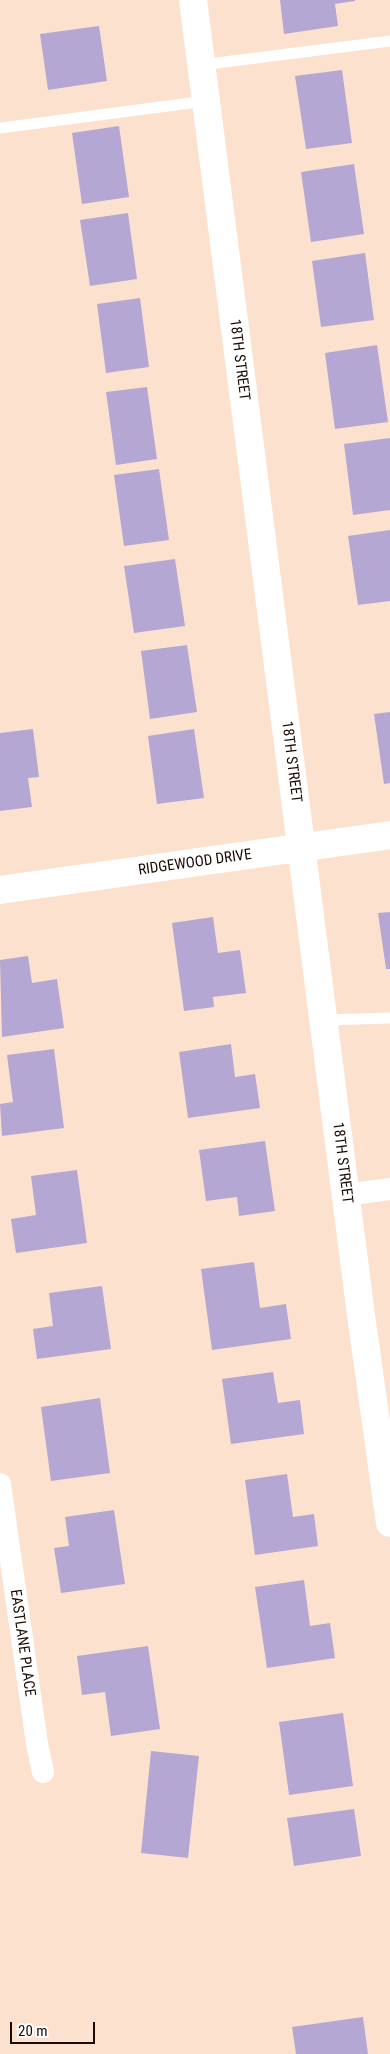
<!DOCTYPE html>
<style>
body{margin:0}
#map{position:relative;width:390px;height:2054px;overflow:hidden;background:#fce2ce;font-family:"Roboto Condensed",sans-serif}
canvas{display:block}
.scale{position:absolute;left:10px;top:2022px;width:85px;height:22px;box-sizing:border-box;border:2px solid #170901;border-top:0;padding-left:6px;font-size:15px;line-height:18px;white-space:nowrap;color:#170901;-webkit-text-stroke:4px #fff;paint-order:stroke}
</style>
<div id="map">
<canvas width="390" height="2054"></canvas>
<div class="scale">20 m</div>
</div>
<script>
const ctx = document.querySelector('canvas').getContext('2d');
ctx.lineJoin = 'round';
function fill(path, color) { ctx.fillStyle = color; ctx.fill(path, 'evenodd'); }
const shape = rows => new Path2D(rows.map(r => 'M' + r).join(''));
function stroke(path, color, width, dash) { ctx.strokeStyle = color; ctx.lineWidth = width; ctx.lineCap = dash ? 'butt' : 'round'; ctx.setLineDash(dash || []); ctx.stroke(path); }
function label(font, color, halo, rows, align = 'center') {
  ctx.font = font + ' "Roboto Condensed",sans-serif'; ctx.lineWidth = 4; ctx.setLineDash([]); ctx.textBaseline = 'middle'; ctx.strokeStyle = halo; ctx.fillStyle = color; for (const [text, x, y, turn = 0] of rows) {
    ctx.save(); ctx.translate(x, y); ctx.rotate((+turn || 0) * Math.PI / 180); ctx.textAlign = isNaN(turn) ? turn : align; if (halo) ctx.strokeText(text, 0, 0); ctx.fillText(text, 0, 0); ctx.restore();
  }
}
const building = shape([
 [280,0,355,0,355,1,335,4,338,26,284,34],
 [99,26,107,81,48,90,40,34],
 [342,70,352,143,306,149,295,76],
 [119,126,129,197,82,204,72,133],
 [354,164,364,234,311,242,301,172],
 [128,213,137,279,90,286,80,220],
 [365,253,374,320,321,327,312,261],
 [140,298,149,367,106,373,97,304],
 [377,345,388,422,335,429,325,353],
 [147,387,157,459,116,465,106,392],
 [390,438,390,510,353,515,344,444],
 [159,469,169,540,124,546,114,475],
 [390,530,390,601,358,605,348,536],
 [175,559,185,626,134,633,124,566],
 [187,645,197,712,150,719,141,651],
 [390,712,390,783,384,784,374,714],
 [33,729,39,777,28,778,32,807,0,811,0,733],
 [194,729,204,798,157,804,148,736],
 [390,912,390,969,386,969,378,913],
 [213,917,218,953,240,950,246,993,213,997,214,1007,184,1011,172,923],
 [28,956,32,983,57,979,64,1028,2,1037,0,960],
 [231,1044,235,1077,255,1074,260,1108,188,1118,179,1052],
 [54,1049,64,1128,2,1136,0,1104,13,1102,7,1055],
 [265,1141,275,1211,239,1216,237,1197,206,1201,199,1150],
 [77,1170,87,1243,16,1253,11,1219,36,1215,31,1176],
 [254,1262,260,1308,286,1304,291,1339,212,1350,201,1269],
 [102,1286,111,1349,37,1359,33,1329,53,1326,49,1293],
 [273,1372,278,1403,300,1400,304,1434,231,1444,222,1379],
 [100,1398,110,1473,51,1481,41,1407],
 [287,1474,293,1517,314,1514,318,1546,255,1555,245,1480],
 [114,1510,125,1584,61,1593,54,1548,69,1546,65,1517],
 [304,1580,310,1626,330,1623,335,1658,267,1668,255,1587],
 [148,1646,160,1729,111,1736,105,1692,82,1695,77,1656],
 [343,1713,353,1786,289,1795,279,1722],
 [151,1751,199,1756,188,1858,141,1853],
 [354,1809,361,1856,294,1866,287,1818],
 [363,2017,368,2054,296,2054,292,2027]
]);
const service = shape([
 [201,65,390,41],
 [0,128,206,101],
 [324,1020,390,1018]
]);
const minor = shape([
 [346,1195,390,1189],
 [0,1484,37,1744,43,1772]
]);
const tertiary = shape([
 [193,0,361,1315,390,1523],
 [0,890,390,835]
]);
const streetNames = [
 ["18TH STREET",239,360,83],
 ["18TH STREET",291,762,83],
 ["RIDGEWOOD DRIVE",195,863,-8],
 ["18TH STREET",342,1163,83],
 ["EASTLANE PLACE",22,1643,82]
];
fill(building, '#b5a7d4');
stroke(service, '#fff', 11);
stroke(minor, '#fff', 22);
stroke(tertiary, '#fff', 28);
label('15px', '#170901', '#fff', streetNames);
</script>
